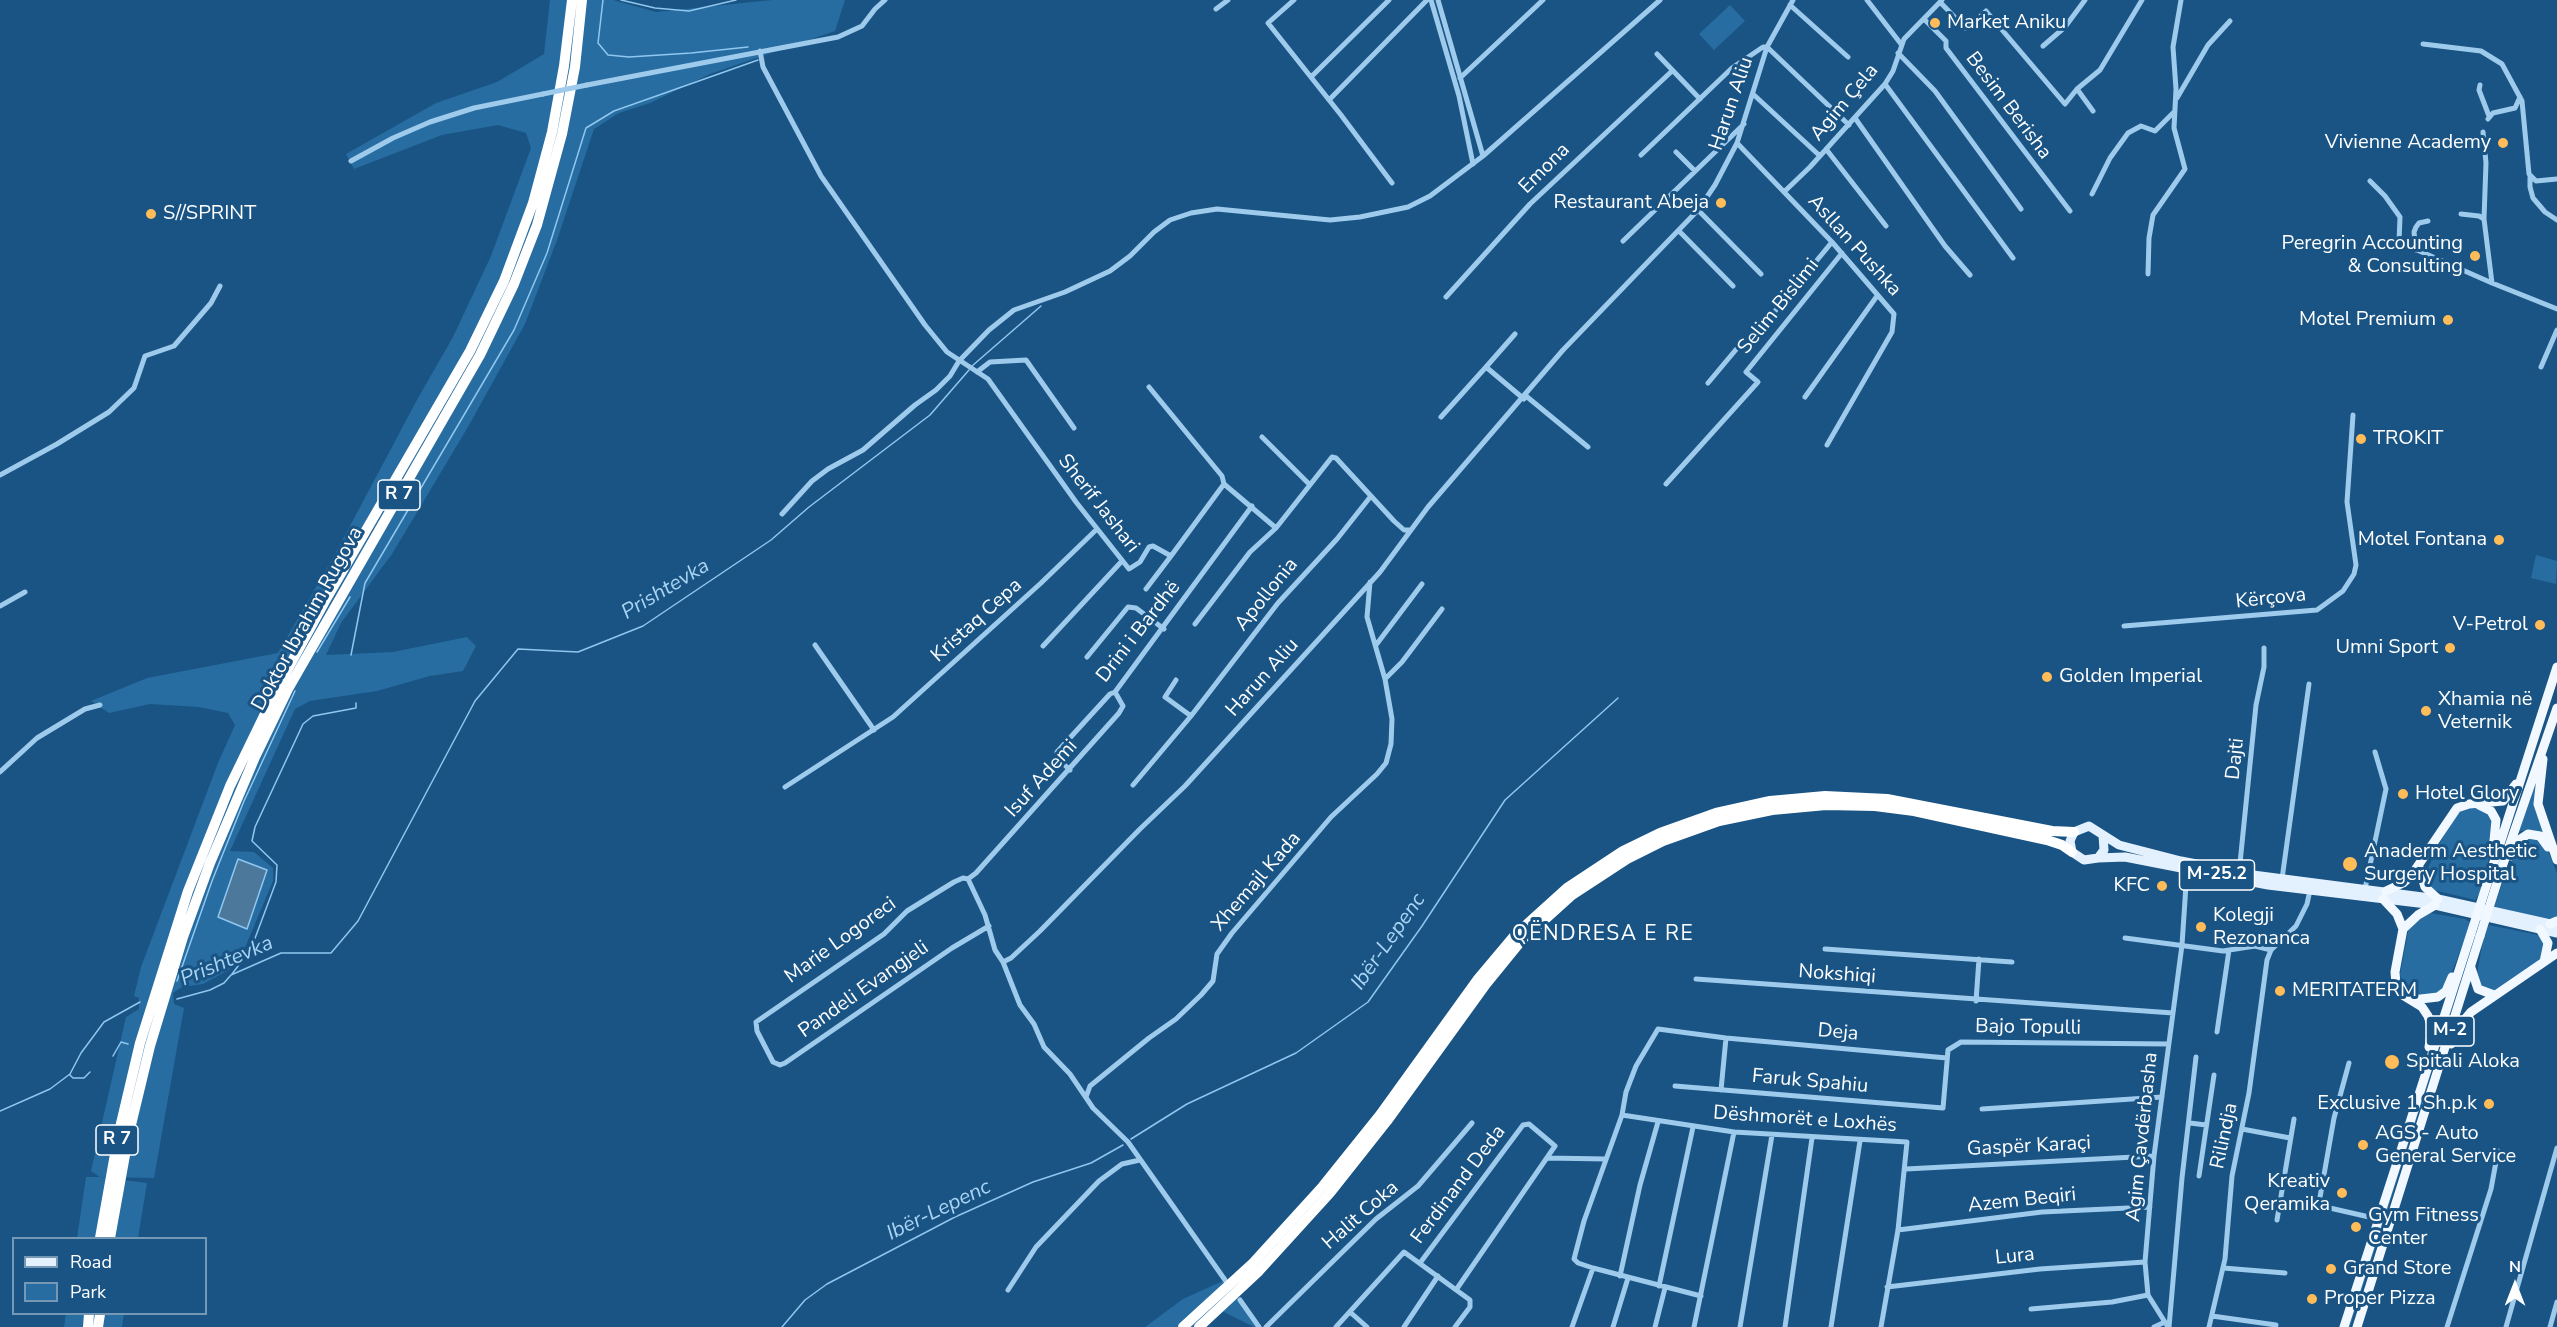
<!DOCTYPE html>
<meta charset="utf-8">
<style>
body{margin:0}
#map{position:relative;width:2557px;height:1327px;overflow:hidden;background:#195484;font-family:"Nunito Sans",sans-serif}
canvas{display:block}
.legend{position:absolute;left:12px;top:1237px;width:195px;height:78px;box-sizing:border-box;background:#195484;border:2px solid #7598b5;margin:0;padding:8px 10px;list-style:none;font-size:18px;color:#fff}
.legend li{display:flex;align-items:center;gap:12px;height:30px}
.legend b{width:30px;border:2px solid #7598b5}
.north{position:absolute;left:2485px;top:1255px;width:60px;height:60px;-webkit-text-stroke:4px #195484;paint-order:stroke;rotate:0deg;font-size:16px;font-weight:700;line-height:24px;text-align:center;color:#fff}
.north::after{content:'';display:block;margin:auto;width:21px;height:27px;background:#fff;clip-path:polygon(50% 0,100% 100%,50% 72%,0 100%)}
</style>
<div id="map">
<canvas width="2557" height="1327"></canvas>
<ul class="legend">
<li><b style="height:8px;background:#e3f1ff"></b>Road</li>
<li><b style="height:16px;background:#276da1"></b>Park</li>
</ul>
<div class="north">N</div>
</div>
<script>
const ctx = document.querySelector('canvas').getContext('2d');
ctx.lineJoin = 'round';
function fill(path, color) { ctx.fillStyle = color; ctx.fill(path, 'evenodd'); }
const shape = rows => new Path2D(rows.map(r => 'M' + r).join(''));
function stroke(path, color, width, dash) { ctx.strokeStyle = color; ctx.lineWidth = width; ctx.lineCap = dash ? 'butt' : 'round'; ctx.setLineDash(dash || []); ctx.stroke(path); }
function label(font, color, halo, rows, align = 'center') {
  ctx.font = font + ' "Nunito Sans",sans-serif'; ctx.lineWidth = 6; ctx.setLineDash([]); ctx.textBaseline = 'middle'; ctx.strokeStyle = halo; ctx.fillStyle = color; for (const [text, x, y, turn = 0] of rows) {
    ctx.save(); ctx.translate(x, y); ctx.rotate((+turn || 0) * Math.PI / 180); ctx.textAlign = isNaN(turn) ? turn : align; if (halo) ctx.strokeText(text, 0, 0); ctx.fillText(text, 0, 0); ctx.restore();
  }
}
const green = shape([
 [550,0,613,0,656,12,772,0,845,0,835,31,710,74,650,103,619,113,594,129,557,240,525,324,468,427,392,554,341,623,326,655,393,652,467,637,476,646,463,671,430,676,377,691,310,701,295,709,230,851,254,852,273,868,273,881,244,950,229,970,203,984,182,987,173,993,174,1004,184,1008,154,1178,100,1177,147,1183,138,1238,77,1238,86,1177,100,1177,91,1171,126,1017,139,1009,139,998,134,996,141,967,218,763,235,725,228,713,199,707,150,704,109,713,91,701,147,678,278,653,334,556,418,398,453,337,491,256,531,148,526,133,498,125,442,135,354,169,346,154,436,103,497,82,544,54],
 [1730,5,1745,21,1714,50,1699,34],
 [2536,555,2557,561,2556,584,2531,578],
 [2535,782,2536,801,2547,839,2534,830,2520,831,2515,838],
 [2474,807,2492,816,2495,832,2481,892,2475,900,2430,889,2424,877,2438,846,2456,816,2461,811],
 [2536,837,2548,851,2557,873,2557,919,2549,919,2494,907,2504,879,2523,840],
 [2430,913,2465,919,2471,923,2445,990,2423,998,2405,989,2400,975,2409,926],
 [2489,925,2538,935,2545,943,2541,958,2536,963,2494,992,2486,991,2476,979,2484,935],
 [2478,928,2350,1327,2347,1327,2413,1127],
 [1225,1280,1259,1327,1254,1327,1218,1309,1199,1327,1145,1327,1183,1299],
 [66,1314,124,1314,122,1327,64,1327]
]);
const water = shape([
 [238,859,267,870,247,929,218,917,238,859]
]);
const stream = shape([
 [603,0,598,43,608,55,629,57,691,53,748,47],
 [621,0,655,8,689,11,736,0],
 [972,366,1041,306],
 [317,652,350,597],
 [351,655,365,583,514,330,547,253,586,128,614,111,758,60],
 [232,974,251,949,276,882,277,865,252,841,255,827,303,724,313,716,356,708,356,703],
 [177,981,212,881,244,801,295,691],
 [177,999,210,990,224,983,231,975,281,953,331,953,358,921,475,701,518,649,578,652,643,626,771,540,809,507,930,415,969,370],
 [113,1056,121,1042,128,1044],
 [70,1075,73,1078,84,1078,90,1072],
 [0,1111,50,1089,70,1074,81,1053,104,1022,140,1002],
 [1131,1139,1187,1104,1296,1053,1368,1002,1422,926,1505,800,1618,698],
 [782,1327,805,1300,827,1284,955,1217,1033,1182,1091,1163,1123,1145]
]);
const minor = shape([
 [1294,0,1268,23,1341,115,1392,183],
 [1431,0,1459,96,1473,164],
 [1438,0,1483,156],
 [1867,0,1901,44],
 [1940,2,1965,28,1969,27,1986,11,2065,104,2077,89,2100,70,2142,0],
 [1790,5,1848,57],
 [1216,9,1228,0],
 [1924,19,1946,41,1946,48,2070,211],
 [2423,44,2481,51,2502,64,2522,101,2529,174,2536,181,2557,179],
 [2043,46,2065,27,2085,0],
 [760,51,763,67,821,176,925,325,947,352,988,379,1076,502,1129,569,1140,562,1149,547,1153,546,1171,556,1224,484,1276,528,1332,457,1336,458,1394,521,1404,530,1409,530],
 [1898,53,1935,91,2021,209],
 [1657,54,1700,99],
 [1311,77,1389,0],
 [1460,78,1543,0],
 [1885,84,2013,258],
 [587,85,838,37,862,26,875,9,885,0],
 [2480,85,2479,90,2489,116],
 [2077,89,2093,111],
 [1754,95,1820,156],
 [2177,98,2208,45,2230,21],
 [1329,100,1427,0],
 [1855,118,1945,246,1970,275],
 [2488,119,2493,113,2515,108,2520,97],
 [2483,132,2486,163,2484,219,2492,283],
 [1737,143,1832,242,1894,314,1892,332,1827,445],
 [1826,149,1886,226],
 [1676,152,1695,171],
 [1641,155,1732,68,1763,47,1767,47,1849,125],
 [351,161,393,138,430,122,474,108,543,94],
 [2530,177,2530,187,2533,198,2545,212,2557,220],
 [2370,181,2385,196,2400,217,2399,242,2492,283,2557,309],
 [1785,191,1810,167,1885,84,1893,71,1904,39,1942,0],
 [2092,194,2110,158,2128,133,2141,126,2155,131,2174,112],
 [1698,210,1761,274],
 [2461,214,2479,216,2484,219],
 [1679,231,1733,286],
 [1623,241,1744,124],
 [2416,250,2414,232,2416,227,2419,223,2428,221],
 [2148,274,2149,238,2153,215,2185,169,2174,128,2176,89,2173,47,2181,0],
 [1446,297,1530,204,1672,71],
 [1486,367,1515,334],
 [2541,367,2557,330],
 [977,372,990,362,1026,360,1074,428],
 [1708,383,1744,340,1748,344,1832,242],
 [1149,387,1222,476,1224,484],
 [1526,396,1588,447],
 [1805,397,1877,296],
 [1441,417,1486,367,1524,399],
 [1262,437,1309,484],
 [0,475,57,444,109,412,134,388,145,356,174,346,211,303,220,286],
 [1666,484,1758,382,1746,372,1842,253],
 [782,514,812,481,828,469,863,450,915,405,936,390,950,376,959,361,989,330,1014,310,1065,292,1110,271,1130,256,1154,232,1170,220,1191,213,1217,209,1330,220,1360,217,1408,207,1430,196,1483,156,1660,0],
 [1146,589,1171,556],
 [0,606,25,592],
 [1195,624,1250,552,1276,528],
 [2124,626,2317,610,2343,591,2354,574,2356,565,2347,502,2353,415],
 [815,645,874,730],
 [1376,645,1422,584],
 [1043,646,1122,561],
 [1087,657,1128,607,1136,608,1164,629],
 [1385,679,1402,662,1442,609],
 [1176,680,1165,697,1191,716,1278,603,1337,539,1371,496],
 [1070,770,1057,758,1057,752,1110,694,1115,692,1252,506],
 [0,772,37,738,85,709,100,705],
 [1133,785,1191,716],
 [785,787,893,717,1041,583,1097,529],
 [2239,873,2256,705,2264,667,2264,648],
 [968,879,985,915,995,950,1003,962,1020,1005,1034,1024,1044,1047,1070,1074,1093,1108,1128,1142,1225,1280],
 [2282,879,2309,684],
 [2365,889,2386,789,2375,752],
 [989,926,952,948,785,1063,780,1065,773,1062,757,1031,756,1022,884,934,907,911,954,882,963,878,968,879,976,873,1119,713,1123,706,1115,692],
 [2125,938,2223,951,2255,946,2271,950],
 [1825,949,2012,962],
 [1003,962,1011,958,1040,931,1140,829,1185,786,1380,572,1428,507,1563,350,1698,210,1715,185,1737,143,1767,47,1793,0],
 [1696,979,2173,1013],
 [1976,1001,1979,959],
 [2217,1032,2229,950],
 [2349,1063,2334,1118,2319,1203,2321,1206,2378,1219],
 [1675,1086,1943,1108,1948,1050,1961,1042,2169,1044],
 [1721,1090,1726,1038],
 [1086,1097,1090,1086,1149,1038,1176,1019,1201,995,1213,981,1217,954,1232,933,1331,817,1377,774,1386,763,1391,744,1392,719,1385,679,1367,617,1370,582],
 [1982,1109,2162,1097],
 [1622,1115,1626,1092,1636,1066,1658,1029,1726,1038,1947,1058],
 [2190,1123,2206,1125],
 [2242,1129,2290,1138],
 [1547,1158,1606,1159],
 [1906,1169,2154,1156],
 [2199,1176,2214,1075],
 [2277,1220,2294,1119],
 [1898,1230,2042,1212,2150,1207],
 [1420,1263,1523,1125,1529,1124,1555,1146,1456,1290],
 [2223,1268,2285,1273],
 [1620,1276,1640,1185,1658,1122],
 [1659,1286,1693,1127],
 [1887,1287,2040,1269,2145,1262],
 [1008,1290,1036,1247,1099,1181,1122,1164,1140,1160],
 [1701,1296,1593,1268,1578,1263,1574,1259,1584,1221,1622,1115,1734,1132,1907,1142,1898,1230,1881,1327],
 [1240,1300,1259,1327],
 [2031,1309,2112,1302,2148,1295],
 [1350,1312,1367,1327],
 [2212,1316,2276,1325],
 [1266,1327,1376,1219,1418,1186,1472,1123],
 [1336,1327,1404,1252,1470,1300,1470,1307,1455,1327],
 [1404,1327,1438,1276],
 [1572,1327,1593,1268],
 [1613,1327,1628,1278],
 [1655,1327,1665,1288],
 [1694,1327,1734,1132],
 [1740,1327,1772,1135],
 [1785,1327,1812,1138],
 [1831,1327,1860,1141],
 [2154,1327,2165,1322],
 [2168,1327,2148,1295,2145,1262,2154,1156,2182,945,2187,870],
 [2169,1327,2182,1178,2196,1057],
 [2209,1327,2225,1259,2232,1176,2249,1093,2267,960,2271,950,2296,926,2307,904,2310,890],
 [2447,1327,2491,1189,2498,1151],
 [2506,1327,2557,1148],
 [2550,1327,2557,1302]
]);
const primary = shape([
 [2103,835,2104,850,2098,858,2084,860,2072,852,2070,841,2074,832,2089,826,2119,845,2181,861,2253,875,2438,899,2555,925],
 [2098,858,2125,857,2268,885,2435,905,2557,933]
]);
const trunk = shape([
 [2543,759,2538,804,2557,860],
 [2479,805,2491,811,2496,820,2493,851],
 [2511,856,2519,840,2528,834,2540,836,2548,847],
 [2419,867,2425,887,2438,899],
 [2502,867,2557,708],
 [2386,891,2403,883,2411,876,2457,808,2469,804,2503,801,2516,784],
 [2383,899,2397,914,2403,929,2395,972,2396,984,2404,996,2422,1007,2428,1016,2432,1028,2429,1047],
 [2550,924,2557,921],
 [2403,929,2418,915,2435,905],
 [2540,929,2548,943,2544,962],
 [2471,968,2478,989,2494,995],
 [2412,1000,2438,997,2446,991,2452,977],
 [2451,1044,2461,1024,2471,1012,2557,953],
 [2344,1327,2557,667],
 [2357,1327,2480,936]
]);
const motorway = shape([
 [100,1238,119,1132,140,1043,188,891,230,786,279,685,325,601,470,351,504,281,533,203,552,132,564,66,572,0],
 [110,1238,129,1133,150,1046,183,937,210,863,255,757,288,689,480,355,514,284,537,225,562,134,575,67,582,0],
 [88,1327,89,1314],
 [98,1327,100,1314],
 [1183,1327,1252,1264,1323,1186,1380,1115,1478,979,1515,935,1567,888,1623,851,1660,833,1716,813,1770,801,1825,796,1887,799,2052,831,2074,832],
 [1199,1327,1259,1271,1330,1193,1387,1121,1486,984,1521,941,1572,895,1627,859,1663,841,1719,821,1772,810,1826,805,1875,806,1914,811,2047,840,2062,845,2072,852]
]);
const minorBridge = shape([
 [543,94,587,85]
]);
const trunkBridge = shape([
 [2480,936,2502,867]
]);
const markers = [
 [1935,23,6,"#ffbc59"],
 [2503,143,6,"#ffbc59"],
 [1721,203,6,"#ffbc59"],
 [151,214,6,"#ffbc59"],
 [2475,256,6,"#ffbc59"],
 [2448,320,6,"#ffbc59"],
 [2361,439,6,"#ffbc59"],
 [2499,540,6,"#ffbc59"],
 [2540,625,6,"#ffbc59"],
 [2450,648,6,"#ffbc59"],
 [2047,677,6,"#ffbc59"],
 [2426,711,6,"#ffbc59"],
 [2403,794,6,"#ffbc59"],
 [2350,864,8,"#ffbc59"],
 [2162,886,6,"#ffbc59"],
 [2201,927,6,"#ffbc59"],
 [2280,991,6,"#ffbc59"],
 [2392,1062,8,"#ffbc59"],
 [2489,1104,6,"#ffbc59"],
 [2363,1145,6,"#ffbc59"],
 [2342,1193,6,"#ffbc59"],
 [2356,1227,6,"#ffbc59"],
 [2331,1269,6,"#ffbc59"],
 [2312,1299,6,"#ffbc59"]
];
const shields = [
 [399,495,42],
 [2217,875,75],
 [2450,1031,48],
 [117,1140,42]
];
const shieldNames = [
 ["R 7",399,495],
 ["M-25.2",2217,875],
 ["M-2",2450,1031],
 ["R 7",117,1140]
];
const poiNames = [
 ["Market Aniku",1947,23],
 ["Vivienne Academy",2491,143,"right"],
 ["Restaurant Abeja",1709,203,"right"],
 ["S//SPRINT",163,214],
 ["Peregrin Accounting",2463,244,"right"],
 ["& Consulting",2463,267,"right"],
 ["Motel Premium",2436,320,"right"],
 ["TROKIT",2373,439],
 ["Motel Fontana",2487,540,"right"],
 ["V-Petrol",2528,625,"right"],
 ["Umni Sport",2438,648,"right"],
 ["Golden Imperial",2059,677],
 ["Xhamia në",2438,700],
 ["Veternik",2438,723],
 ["Hotel Glory",2415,794],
 ["Anaderm Aesthetic",2364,852],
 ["Surgery Hospital",2364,875],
 ["KFC",2150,886,"right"],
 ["Kolegji",2213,916],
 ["Rezonanca",2213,939],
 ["MERITATERM",2292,991],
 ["Spitali Aloka",2406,1062],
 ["Exclusive 1 Sh.p.k",2477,1104,"right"],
 ["AGS - Auto",2375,1134],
 ["General Service",2375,1157],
 ["Kreativ",2330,1182,"right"],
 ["Qeramika",2330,1205,"right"],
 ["Gym Fitness",2368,1216],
 ["Center",2368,1239],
 ["Grand Store",2343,1269],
 ["Proper Pizza",2324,1299]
];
const streetNames = [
 ["Agim Çela",1845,103,-50],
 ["Harun Aliu",1732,104,-71],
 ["Besim Berisha",2008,106,53],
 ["Emona",1545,169,-45],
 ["Asllan Pushka",1854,246,48],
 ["Selim Bislimi",1779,307,-51],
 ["Sherif Jashari",1098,504,52],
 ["Apollonia",1267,595,-51],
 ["Kërçova",2271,599,-6],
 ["Doktor Ibrahim Rugova",308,619,-61],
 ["Kristaq Cepa",977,621,-42],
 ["Drini i Bardhë",1139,632,-52],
 ["Harun Aliu",1263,678,-48],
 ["Dajti",2236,759,-84],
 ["Isuf Ademi",1042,779,-48],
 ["Xhemajl Kada",1257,882,-49],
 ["Marie Logoreci",841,941,-36],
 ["Nokshiqi",1837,975,4],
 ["Pandeli Evangjeli",864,990,-35],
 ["Bajo Topulli",2028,1028,1],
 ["Deja",1838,1033,5],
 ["Faruk Spahiu",1810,1082,5],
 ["Dëshmorët e Loxhës",1805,1120,4],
 ["Rilindja",2225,1136,-78],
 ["Agim Çavdërbasha",2143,1137,-84],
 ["Gaspër Karaçi",2029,1147,-3],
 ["Ferdinand Deda",1459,1185,-53],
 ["Azem Beqiri",2022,1201,-6],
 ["Halit Coka",1361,1216,-41],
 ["Lura",2015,1257,-6]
];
const waterNames = [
 ["Prishtevka",666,590,-31],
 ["Ibër-Lepenc",1389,942,-55],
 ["Prishtevka",227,962,-23],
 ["Ibër-Lepenc",939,1211,-26]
];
const neighbourhoodNames = [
 ["QËNDRESA E RE",1603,935]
];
fill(green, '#276da1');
fill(water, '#4c789c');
stroke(water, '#90c7ef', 1.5);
stroke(stream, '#90c7ef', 1.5);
stroke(minor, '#9ecaec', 5);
stroke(primary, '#e3f1ff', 9);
stroke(trunk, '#f1f8ff', 9);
stroke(motorway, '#fff', 10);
stroke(minorBridge, '#9ecaec', 5);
stroke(trunkBridge, '#f1f8ff', 9);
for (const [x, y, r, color] of markers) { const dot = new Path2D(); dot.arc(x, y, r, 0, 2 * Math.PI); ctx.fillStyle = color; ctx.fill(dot); stroke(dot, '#195484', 2); }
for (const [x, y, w] of shields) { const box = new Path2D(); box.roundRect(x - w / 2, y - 15, w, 30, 4.5); ctx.fillStyle = '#195484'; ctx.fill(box); stroke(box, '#fff', 1.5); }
label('bold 18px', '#fff', null, shieldNames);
label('20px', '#fff', '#195484', poiNames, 'left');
label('20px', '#fff', '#195484', streetNames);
label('italic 21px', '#a9d4f4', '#195484', waterNames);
ctx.letterSpacing = '1.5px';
label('21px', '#fff', '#195484', neighbourhoodNames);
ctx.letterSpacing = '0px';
</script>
